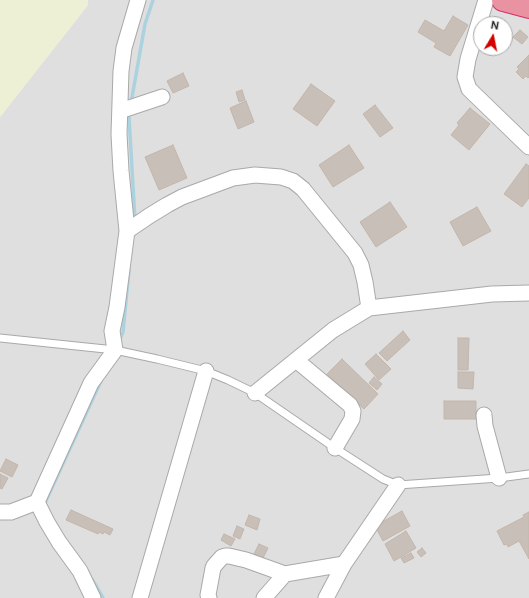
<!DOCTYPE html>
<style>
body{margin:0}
#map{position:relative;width:529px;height:598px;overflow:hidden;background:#f2efe9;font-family:"DM Sans",sans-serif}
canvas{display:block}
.north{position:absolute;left:473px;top:16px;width:40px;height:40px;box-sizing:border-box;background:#fff;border:1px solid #a7a7a7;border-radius:50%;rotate:10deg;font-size:11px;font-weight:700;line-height:16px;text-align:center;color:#222}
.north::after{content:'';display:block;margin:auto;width:14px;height:18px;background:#d40000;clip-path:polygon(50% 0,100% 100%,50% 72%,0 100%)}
</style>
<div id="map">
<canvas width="529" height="598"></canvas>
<div class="north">N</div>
</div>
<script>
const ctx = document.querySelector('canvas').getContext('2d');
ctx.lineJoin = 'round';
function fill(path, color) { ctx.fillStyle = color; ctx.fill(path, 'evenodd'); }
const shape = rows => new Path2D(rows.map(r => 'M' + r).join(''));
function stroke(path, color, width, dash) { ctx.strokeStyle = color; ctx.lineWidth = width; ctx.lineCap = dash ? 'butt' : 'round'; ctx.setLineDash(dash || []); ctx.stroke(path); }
const residential = shape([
 [88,0,529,0,529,598,0,598,0,117,88,5],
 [481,24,505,24,505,48,481,48]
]);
const farmland = shape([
 [0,0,88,0,88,5,0,117]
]);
const stream = shape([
 [131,103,145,24,153,0],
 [129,113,129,117,135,220],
 [119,341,123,332,129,270],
 [45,506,44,505,101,381],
 [92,579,103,598]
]);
const building = shape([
 [453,16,468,25,450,56,434,47,436,43,418,32,425,20,444,31,453,16],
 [520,30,528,37,522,44,513,37,520,30],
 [529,55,529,77,528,78,526,76,523,79,516,72,519,69,517,67,529,55],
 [183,73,189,86,173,93,167,81,183,73],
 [311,84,335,101,317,126,293,109,311,84],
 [242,90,245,100,239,102,236,92,242,90],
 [246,101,254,122,238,129,230,108,246,101],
 [375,105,393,128,380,137,363,114,375,105],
 [470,108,490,124,469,150,451,135,459,125,457,123,470,108],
 [173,145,187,178,159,190,145,157,173,145],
 [349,145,364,168,333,187,319,165,349,145],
 [526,164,529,166,529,198,522,207,504,194,526,164],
 [390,202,407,227,376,247,360,222,390,202],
 [477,207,491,231,463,246,450,222,477,207],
 [403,331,410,340,387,361,379,353,403,331],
 [458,338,469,338,468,370,458,370,458,338],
 [376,354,391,369,379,380,365,364,376,354],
 [342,359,378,394,364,409,327,374,342,359],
 [458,372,474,372,473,389,458,388,458,372],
 [374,377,382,384,377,390,369,383,374,377],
 [444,401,476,401,476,419,444,419,444,401],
 [6,459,18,465,12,477,0,471,6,459],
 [0,474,8,478,2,489,0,488,0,474],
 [71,510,113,529,110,535,104,532,103,534,99,532,98,534,66,520,71,510],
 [402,511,410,526,383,541,375,526,402,511],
 [529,512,529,559,519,541,508,547,507,544,504,545,497,531,524,517,523,515,529,512],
 [249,515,260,519,257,530,245,525,249,515],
 [237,526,244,529,240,539,233,536,237,526],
 [406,531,416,548,394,561,385,544,406,531],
 [224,534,235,539,231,546,221,540,224,534],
 [259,544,268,548,263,558,254,554,259,544],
 [422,548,426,553,421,557,417,552,422,548],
 [411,553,414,558,404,563,401,558,411,553]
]);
const lane = shape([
 [0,338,115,350,157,359,206,371,228,380,255,393,335,448,383,479,398,485,499,478,529,474]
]);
const street = shape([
 [486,0,468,59,465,77,469,89,529,147],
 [120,111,162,97],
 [127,231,149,216,167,205,182,197,233,178,255,175,281,177,293,181,303,189,355,253,361,265,365,282,369,308,333,330,255,393],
 [369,308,492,294,529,293],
 [296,360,350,405,353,411,352,419,335,448],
 [484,415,485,426,499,478],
 [0,512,11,512,37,502],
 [93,598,80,571,59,542,47,522,37,502,91,383,115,350,112,331,117,307,127,231,121,171,119,134,121,71,124,48,138,0],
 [140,598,206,371],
 [209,598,208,595,213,568,214,566,222,557,225,556,229,556,246,560,285,574],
 [264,598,285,574,344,564],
 [326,598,344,564,398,485]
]);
const highway = shape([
 [503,0,529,7]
]);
fill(residential, '#e0dfdf');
fill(farmland, '#eef0d5');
stroke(stream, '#aad3df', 3.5);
fill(building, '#c7bfb8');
stroke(building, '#c4b6ab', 1);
stroke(lane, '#a9a9a9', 9);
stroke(street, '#a9a9a9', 17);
stroke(highway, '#dc2a67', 24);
stroke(lane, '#fff', 7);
stroke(street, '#fff', 15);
stroke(highway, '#e892a2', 22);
</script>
